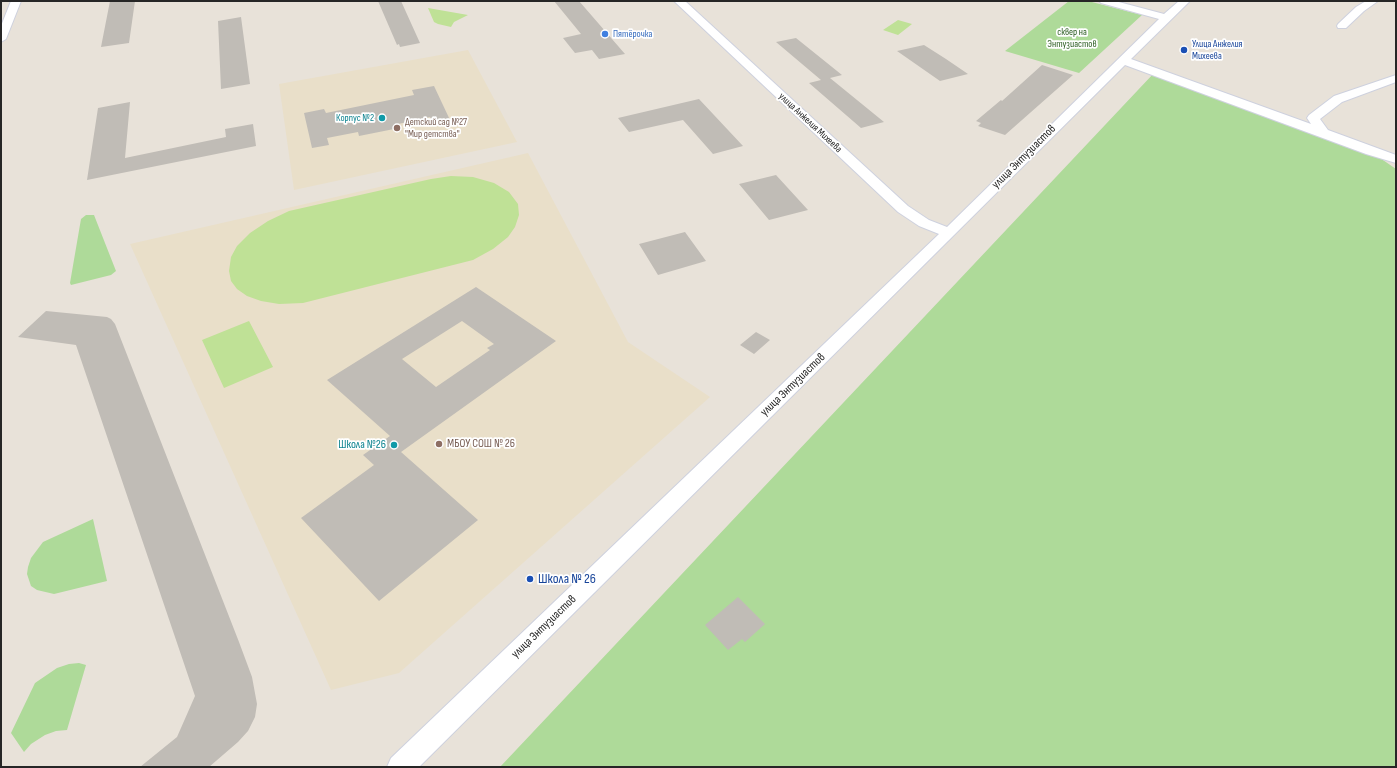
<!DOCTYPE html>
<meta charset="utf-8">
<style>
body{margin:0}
#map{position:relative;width:1397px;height:768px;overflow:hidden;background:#e8e2d9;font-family:"Sofia Sans Condensed",sans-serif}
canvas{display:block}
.frame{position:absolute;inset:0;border:2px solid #262626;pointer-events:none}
</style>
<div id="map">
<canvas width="1397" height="768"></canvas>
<div class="frame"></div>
</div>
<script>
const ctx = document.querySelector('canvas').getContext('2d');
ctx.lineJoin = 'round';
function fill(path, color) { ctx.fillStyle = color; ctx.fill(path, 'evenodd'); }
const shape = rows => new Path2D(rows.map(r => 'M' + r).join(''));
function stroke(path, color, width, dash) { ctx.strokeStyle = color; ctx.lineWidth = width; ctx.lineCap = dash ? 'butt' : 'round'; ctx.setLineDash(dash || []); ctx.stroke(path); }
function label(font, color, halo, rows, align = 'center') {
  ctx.font = font + ' "Sofia Sans Condensed",sans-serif'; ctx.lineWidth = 3.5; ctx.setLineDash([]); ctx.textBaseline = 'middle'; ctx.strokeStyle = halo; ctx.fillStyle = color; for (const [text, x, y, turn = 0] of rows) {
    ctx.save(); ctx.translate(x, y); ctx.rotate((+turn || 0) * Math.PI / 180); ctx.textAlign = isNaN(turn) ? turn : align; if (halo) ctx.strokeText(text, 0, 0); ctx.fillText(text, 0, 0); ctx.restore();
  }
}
const education = shape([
 [468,50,517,142,294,190,279,84],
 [528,153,628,342,710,397,399,673,331,690,130,244]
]);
const green = shape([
 [1069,1,1088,1,1142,15,1079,73,1005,51],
 [1154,73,1289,122,1380,158,1396,169,1396,767,500,767],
 [86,215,94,215,116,271,111,275,71,285,70,283,81,219],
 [93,519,107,581,54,594,37,590,31,586,27,574,28,567,31,558,43,542],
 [79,663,86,665,67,730,56,731,45,735,31,744,24,752,11,733,35,683,57,668,69,664]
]);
const pitch = shape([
 [428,8,468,15,454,22,451,27,438,24,434,22],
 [898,20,912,24,898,35,883,30],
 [451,176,473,177,494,183,509,192,518,204,519,215,515,227,508,237,493,249,473,260,303,303,279,304,261,301,247,296,237,289,231,281,229,271,231,257,237,246,250,233,268,221,289,211,431,179],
 [249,321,273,367,224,388,202,340]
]);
const building = shape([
 [110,1,135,1,129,43,101,47],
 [378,1,401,1,420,43,400,47,399,44,397,45],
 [554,1,579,1,625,54,599,59,592,50,575,53,563,38,581,34],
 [241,17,250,84,221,89,218,21],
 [796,38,842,75,830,78,884,122,861,128,809,83,821,80,776,42],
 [924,45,946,59,968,74,940,81,897,51],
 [1042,65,1073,75,1005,135,978,126,981,123,976,121,1001,100,1002,101],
 [434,86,450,120,433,123,430,117,398,124,399,128,359,136,358,132,327,138,329,145,312,148,304,113,324,109,326,113,414,95,412,90],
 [699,99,743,146,713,154,683,120,629,132,618,118],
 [130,102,125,158,226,137,225,129,253,124,256,146,87,180,98,108],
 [776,175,808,210,769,220,739,184],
 [685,232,706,261,658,275,639,244],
 [476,287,556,341,401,452,478,520,379,601,301,518,374,465,363,455,390,436,327,380],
 [462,321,494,344,487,348,490,350,436,387,402,359],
 [46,311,107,317,111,319,115,324,239,642,252,677,257,704,255,717,248,731,238,742,209,767,140,767,177,737,195,696,76,345,18,337],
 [756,332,770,340,754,354,740,345],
 [738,597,765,624,745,642,742,639,728,650,705,625]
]);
const minor = shape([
 [11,1,21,1,6,39,1,42,1,26,11,1],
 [674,1,685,1,908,206,929,220,947,227,1159,19,1101,3,1099,1,1115,1,1164,14,1179,1,1190,1,1131,59,1311,124,1307,118,1309,115,1334,96,1396,75,1396,82,1342,102,1320,119,1328,130,1396,155,1396,163,1366,154,1125,65,419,767,387,767,391,758,939,234,919,226,898,212,674,1],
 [1366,1,1378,1,1364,11,1346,28,1338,28,1337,26,1338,24,1356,7,1366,1]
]);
const markers = [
 [605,34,4,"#3f7fe0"],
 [1184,50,4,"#1a4fb4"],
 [382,118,4,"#0f9aa8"],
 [397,128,4,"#8d6e63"],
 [439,444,4,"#8d6e63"],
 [394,445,4,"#0f9aa8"],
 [530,579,4,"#1a4fb4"]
];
const farParknames = [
 ["сквер на",1072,32],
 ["Энтузиастов",1072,44]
];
const farShopnames = [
 ["Пятёрочка",613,34]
];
const farTransitnames = [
 ["Улица Анжелия",1192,44],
 ["Михеева",1192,56]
];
const farCulturenames = [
 ["Корпус №2",374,118]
];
const farEducationnames = [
 ["Детский сад №27",405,122],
 ["\"Мир детства\"",405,134]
];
const farStreetnames = [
 ["улица Анжелия Михеева",810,123,43]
];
const streetNames = [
 ["улица Энтузиастов",1024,157,-45],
 ["улица Энтузиастов",793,385,-44],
 ["улица Энтузиастов",544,627,-44]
];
const educationNames = [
 ["МБОУ СОШ № 26",447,444]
];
const cultureNames = [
 ["Школа №26",386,445]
];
const nearTransitnames = [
 ["Школа № 26",538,579]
];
fill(education, '#e9dfc9');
fill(green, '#aeda99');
fill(pitch, '#bfe196');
fill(building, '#c0bcb6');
stroke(minor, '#ced1de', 2);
fill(minor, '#fff');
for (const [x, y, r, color] of markers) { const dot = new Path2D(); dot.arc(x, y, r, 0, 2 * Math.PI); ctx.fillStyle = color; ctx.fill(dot); stroke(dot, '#fff', 1.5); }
label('10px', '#2a5b1f', '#fff', farParknames);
label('10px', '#366cbe', '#fff', farShopnames, 'left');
label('10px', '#164399', '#fff', farTransitnames, 'left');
label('10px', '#0d838f', '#fff', farCulturenames, 'right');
label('10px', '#785e54', '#fff', farEducationnames, 'left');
label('10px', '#262626', '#fff', farStreetnames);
label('12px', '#262626', '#fff', streetNames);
label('12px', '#785e54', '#fff', educationNames, 'left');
label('12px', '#0d838f', '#fff', cultureNames, 'right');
label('14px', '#164399', '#fff', nearTransitnames, 'left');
</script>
